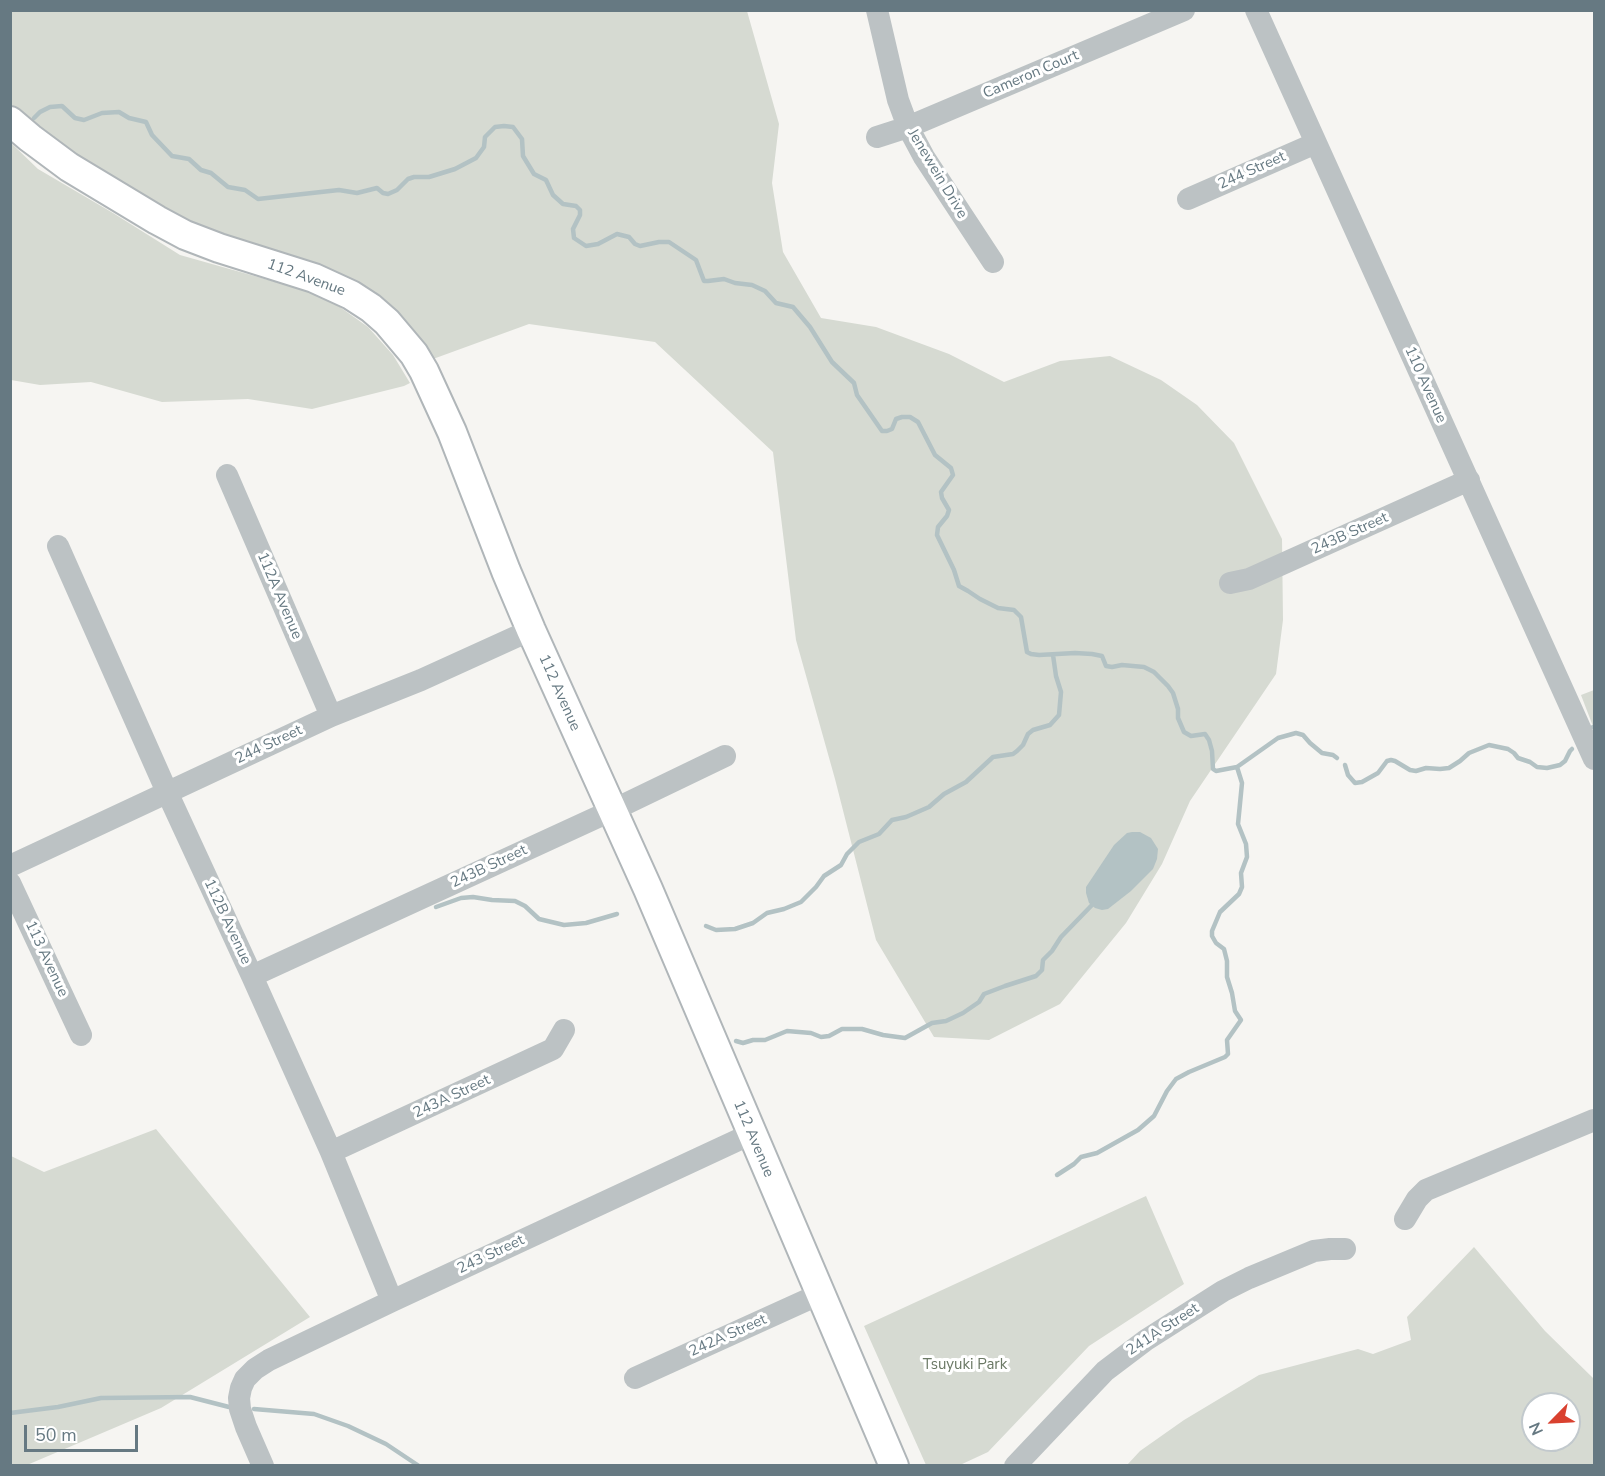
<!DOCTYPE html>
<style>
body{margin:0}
#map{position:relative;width:1605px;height:1476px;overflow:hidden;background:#f6f5f2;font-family:"Nunito Sans",sans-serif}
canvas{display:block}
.frame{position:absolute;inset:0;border:12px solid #667982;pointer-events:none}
.north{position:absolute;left:1521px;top:1392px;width:60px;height:60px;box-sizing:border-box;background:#fff;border:2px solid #c2c9cd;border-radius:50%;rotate:246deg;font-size:16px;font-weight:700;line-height:24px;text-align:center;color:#667982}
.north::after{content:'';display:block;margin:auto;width:21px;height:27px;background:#d9412f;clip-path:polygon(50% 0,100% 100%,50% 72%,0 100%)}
.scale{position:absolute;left:24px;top:1425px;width:114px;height:27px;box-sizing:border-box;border:3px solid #667982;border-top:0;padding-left:8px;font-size:18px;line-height:21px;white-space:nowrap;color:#667982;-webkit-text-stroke:4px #fff;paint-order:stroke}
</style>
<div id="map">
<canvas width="1605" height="1476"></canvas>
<div class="frame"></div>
<div class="north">N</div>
<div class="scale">50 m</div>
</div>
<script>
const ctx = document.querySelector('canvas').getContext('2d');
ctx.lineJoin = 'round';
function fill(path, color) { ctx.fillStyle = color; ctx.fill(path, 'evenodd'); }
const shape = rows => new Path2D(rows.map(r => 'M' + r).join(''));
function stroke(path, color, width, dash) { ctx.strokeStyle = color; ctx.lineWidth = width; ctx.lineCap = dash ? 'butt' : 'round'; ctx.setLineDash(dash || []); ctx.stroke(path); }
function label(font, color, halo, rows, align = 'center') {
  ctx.font = font + ' "Nunito Sans",sans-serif'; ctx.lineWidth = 6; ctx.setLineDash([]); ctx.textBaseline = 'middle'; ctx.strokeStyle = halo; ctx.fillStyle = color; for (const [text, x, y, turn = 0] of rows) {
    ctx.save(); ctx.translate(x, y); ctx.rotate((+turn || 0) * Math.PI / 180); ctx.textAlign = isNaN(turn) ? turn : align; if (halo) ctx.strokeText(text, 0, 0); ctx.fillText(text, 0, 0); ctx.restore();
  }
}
const green = shape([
 [11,11,747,11,779,124,772,183,783,252,821,318,876,327,949,354,1004,382,1060,361,1110,356,1161,380,1197,405,1234,443,1282,539,1283,620,1276,674,1190,801,1162,864,1126,923,1060,1004,989,1040,934,1037,876,940,835,779,796,640,773,452,655,342,529,324,433,359,412,328,373,295,331,270,224,236,185,221,103,175,20,114,11,104],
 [11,143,38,169,113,213,180,255,304,290,337,305,368,327,393,355,410,383,404,386,312,409,248,399,162,402,91,382,40,385,11,380],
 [1594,690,1594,689,1594,729,1581,695],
 [156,1129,310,1317,161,1408,27,1465,11,1465,11,1156,44,1172],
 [1146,1196,1184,1284,1089,1346,988,1452,960,1465,926,1465,864,1326],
 [1474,1247,1545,1331,1592,1377,1594,1379,1594,1465,1127,1465,1140,1451,1184,1420,1259,1375,1358,1349,1373,1354,1411,1340,1407,1317],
 [1533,1404,1569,1404,1569,1440,1533,1440]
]);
const water = shape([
 [1132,832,1140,832,1151,838,1158,849,1157,859,1153,869,1131,891,1108,909,1102,910,1095,908,1089,903,1086,893,1086,887,1114,845,1127,833]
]);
const stream = shape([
 [34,118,40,112,50,107,62,106,75,118,84,120,102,113,119,112,129,118,146,122,152,135,172,156,189,159,201,170,211,173,228,187,245,190,258,199,339,190,357,193,377,188,383,193,388,194,397,190,408,179,414,177,429,177,455,169,476,158,484,147,485,137,495,127,504,126,513,127,522,139,523,156,534,174,546,180,553,195,563,204,576,206,580,210,580,215,573,229,574,238,586,246,598,244,617,234,629,237,635,244,640,246,659,242,669,242,696,260,704,281,708,281,724,279,735,283,752,285,765,291,776,303,793,307,810,327,832,362,854,383,857,395,882,431,887,431,892,429,896,419,902,417,910,417,918,422,935,455,951,468,953,475,941,492,942,498,949,510,947,516,938,527,937,535,954,570,959,586,968,591,980,599,998,608,1014,610,1021,617,1027,652,1031,654,1039,655,1075,653,1092,654,1102,656,1106,666,1112,667,1122,665,1144,667,1154,672,1168,686,1173,693,1178,709,1178,718,1184,732,1191,736,1205,734,1209,740,1212,751,1213,769,1216,771,1237,767,1278,738,1296,733,1303,735,1310,743,1322,753,1333,755,1337,758],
 [1593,727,1594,727],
 [1345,765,1348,775,1355,783,1362,782,1378,773,1387,761,1391,760,1395,761,1410,770,1416,771,1426,768,1440,769,1449,768,1460,761,1469,753,1489,745,1508,749,1514,753,1518,758,1530,762,1537,767,1547,768,1560,765,1565,761,1570,751,1572,749],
 [436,907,461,898,473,897,492,900,515,901,525,906,539,919,564,925,586,923,617,914],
 [706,926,716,930,735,929,753,923,767,913,784,909,801,902,816,887,824,876,841,865,847,854,859,842,879,834,892,820,906,817,929,807,944,794,966,782,993,757,1013,754,1017,751,1023,745,1028,734,1033,730,1050,725,1059,715,1061,692,1056,676,1053,655],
 [736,1041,743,1043,753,1040,765,1040,787,1031,811,1033,821,1037,829,1036,842,1029,862,1029,883,1035,905,1038,932,1023,946,1021,963,1013,979,1002,984,994,1005,986,1036,976,1042,970,1043,960,1052,951,1061,937,1092,905],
 [1057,1175,1074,1164,1081,1157,1097,1153,1138,1130,1154,1116,1167,1091,1176,1079,1189,1072,1225,1057,1228,1054,1227,1040,1241,1020,1235,1011,1232,993,1227,977,1227,961,1224,949,1216,943,1212,936,1212,931,1220,912,1239,894,1242,887,1241,873,1247,857,1246,844,1238,824,1242,783,1237,767],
 [254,1409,314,1414,348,1426,386,1444,419,1466],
 [10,1413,58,1407,101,1398,190,1397,229,1407]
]);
const minor = shape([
 [877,10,898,100,908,127,924,157,993,262],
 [1256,10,1594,759],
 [877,137,908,127,1184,10],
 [1188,199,1316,143],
 [227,475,331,716],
 [58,546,167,792,252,976,331,1152,392,1301],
 [1230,583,1249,579,1469,480],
 [10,866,331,716,421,680,531,630],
 [10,883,81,1035],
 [252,976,613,810,725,756],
 [331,1152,553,1049,564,1030],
 [1405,1219,1417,1199,1426,1190,1594,1120],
 [635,1378,820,1294],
 [263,1466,246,1427,240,1409,239,1398,241,1388,245,1379,255,1369,269,1360,392,1301,751,1134],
 [1015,1466,1105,1371,1146,1340,1223,1291,1249,1278,1314,1251,1330,1249,1345,1249]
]);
const major = shape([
 [10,121,30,138,69,167,157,220,185,235,219,248,314,278,351,295,371,308,387,322,414,354,424,371,452,432,506,571,531,630,648,889,894,1466]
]);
const streetNames = [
 ["Cameron Court",1031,75,-23],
 ["244 Street",1252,171,-24],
 ["Jenewein Drive",937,174,59],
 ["112 Avenue",306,278,20],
 ["110 Avenue",1425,385,66],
 ["243B Street",1350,534,-24],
 ["112A Avenue",279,596,67],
 ["112 Avenue",559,693,66],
 ["244 Street",269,745,-25],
 ["243B Street",489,867,-25],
 ["112B Avenue",227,922,65],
 ["113 Avenue",46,959,65],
 ["243A Street",452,1097,-25],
 ["112 Avenue",753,1139,67],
 ["243 Street",491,1255,-25],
 ["241A Street",1163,1330,-33],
 ["242A Street",728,1336,-24]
];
const parkNames = [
 ["Tsuyuki Park",965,1365]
];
fill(green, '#d6dad2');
fill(water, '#b3c2c4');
stroke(stream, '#b3c2c4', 4.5);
stroke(major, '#b0b6b9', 32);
stroke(minor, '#bcc2c4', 22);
stroke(major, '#fff', 28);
label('15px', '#667982', '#fff', streetNames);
label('15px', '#6b7965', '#fff', parkNames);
</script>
